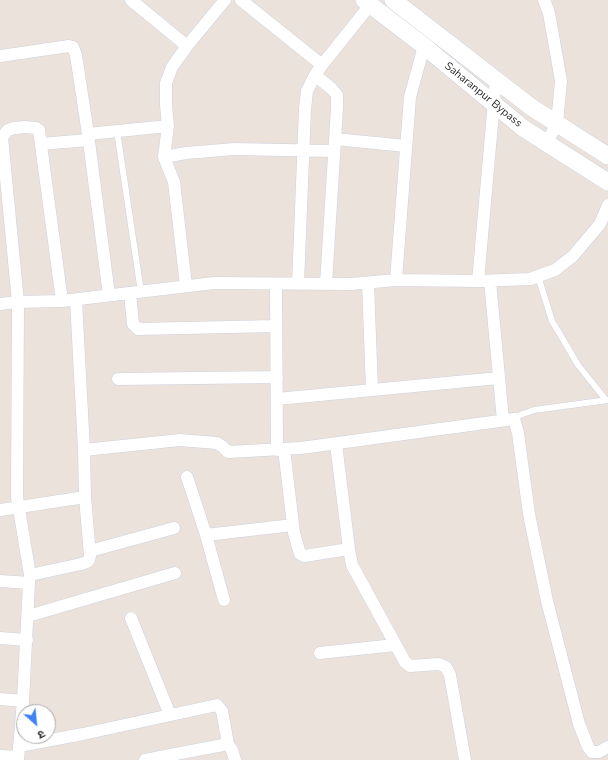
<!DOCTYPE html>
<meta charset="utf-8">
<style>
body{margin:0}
#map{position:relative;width:608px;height:760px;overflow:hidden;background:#ece2dc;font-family:"Nunito Sans","Noto Sans Devanagari",sans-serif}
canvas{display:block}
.north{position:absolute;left:16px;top:704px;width:40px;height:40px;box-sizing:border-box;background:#fff;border:1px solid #aaa;border-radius:50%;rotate:153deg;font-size:11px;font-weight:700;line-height:16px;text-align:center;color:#2a2a2a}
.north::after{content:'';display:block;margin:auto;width:14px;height:18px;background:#3f82f6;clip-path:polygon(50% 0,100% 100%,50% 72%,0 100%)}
</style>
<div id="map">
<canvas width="608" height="760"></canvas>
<div class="north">उ</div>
</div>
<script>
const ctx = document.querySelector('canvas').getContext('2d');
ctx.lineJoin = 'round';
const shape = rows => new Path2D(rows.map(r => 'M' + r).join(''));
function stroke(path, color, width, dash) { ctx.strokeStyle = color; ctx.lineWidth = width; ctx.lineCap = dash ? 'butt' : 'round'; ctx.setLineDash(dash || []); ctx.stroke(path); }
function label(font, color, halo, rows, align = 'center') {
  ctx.font = font + ' "Nunito Sans",sans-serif'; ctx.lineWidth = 3; ctx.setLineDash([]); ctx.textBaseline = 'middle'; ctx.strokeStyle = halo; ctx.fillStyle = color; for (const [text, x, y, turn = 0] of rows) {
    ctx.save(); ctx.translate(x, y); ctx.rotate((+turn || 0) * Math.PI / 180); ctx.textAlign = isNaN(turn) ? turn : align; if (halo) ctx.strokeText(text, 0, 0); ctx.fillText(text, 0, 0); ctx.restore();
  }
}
const service = shape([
 [117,131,141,292],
 [538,276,552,321,561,336,578,365,606,400],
 [514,419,520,415,534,410,608,400]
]);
const minor = shape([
 [131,0,187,46,225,0],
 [241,0,322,65,370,5],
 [544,0,549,13,561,81,557,123,547,143],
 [0,56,69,46,73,47,76,55,88,134],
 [315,75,332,89,337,95,337,108,326,284],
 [335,139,406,146],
 [41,144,88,140],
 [164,157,186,153,234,149,334,151],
 [396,280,410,97,424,46],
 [478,281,496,79],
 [490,281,503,420],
 [368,283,372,390],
 [276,284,277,450],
 [298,284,305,109,307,91,315,75,322,65],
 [186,286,174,182,164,157,168,126,166,105,166,83,172,67,187,46],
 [130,293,133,324,138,329,276,326],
 [109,295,88,134,168,126],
 [0,304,18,302,62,301,214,283,351,284,396,280,478,281,530,279,555,270,573,256,600,224,608,205],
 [118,379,277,377],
 [277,399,499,378],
 [336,444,349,549,352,565,405,662,410,666,439,664,446,667,450,675,465,760],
 [284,449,294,533,300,554,304,556,349,549],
 [84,450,180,440,217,443,223,447,228,452,301,448,514,419,518,433,529,514,547,601,579,724,588,747,592,752,599,752,608,747],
 [187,477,206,535,293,525],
 [0,510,85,497,84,450,76,300],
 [206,535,224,600],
 [90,551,174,528],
 [30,575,81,564,87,562,89,560,90,556,85,497],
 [0,581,29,583,30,575,17,497,18,302,2,137,8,130,14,128,25,127,36,128,39,130,62,301],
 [28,616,175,573],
 [131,618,170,715],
 [0,638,27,640],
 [320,653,395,645],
 [0,699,23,701],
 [19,746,83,734,217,705,222,711,228,744],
 [0,756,18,757],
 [18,760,23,701,29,583],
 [145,760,228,744,232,750,235,760]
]);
const secondary = shape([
 [364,0,424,46,523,128,608,182],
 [393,0,531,107,608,156]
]);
const streetNames = [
 ["Saharanpur Bypass",483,95,39]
];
stroke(service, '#cbd1dc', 7);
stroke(minor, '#cbd1dc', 13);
stroke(secondary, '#cbd1dc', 18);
stroke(service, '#fff', 6);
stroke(minor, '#fff', 12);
stroke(secondary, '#fff', 17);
label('11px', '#2a2a2a', '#fff', streetNames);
</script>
